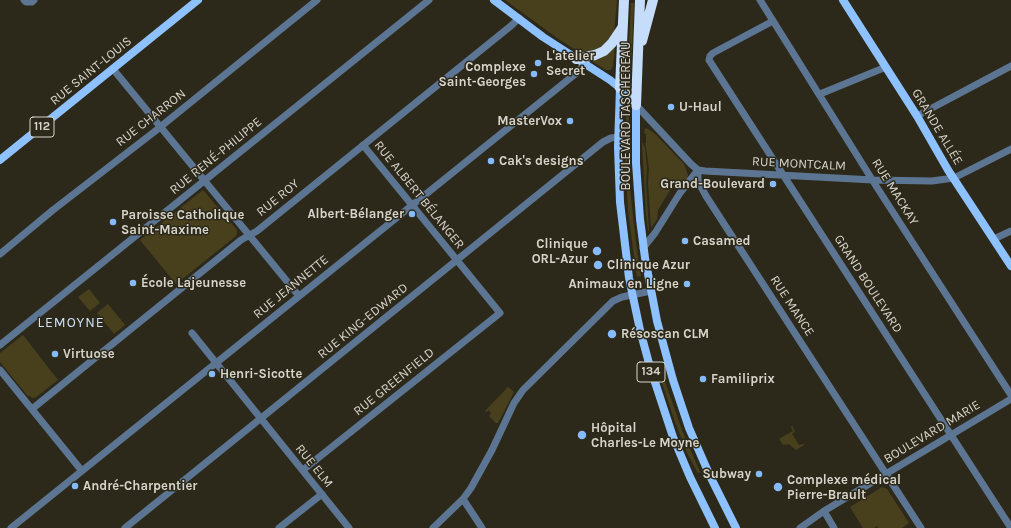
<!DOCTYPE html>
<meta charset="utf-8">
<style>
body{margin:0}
canvas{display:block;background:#2d291a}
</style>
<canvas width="1011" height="528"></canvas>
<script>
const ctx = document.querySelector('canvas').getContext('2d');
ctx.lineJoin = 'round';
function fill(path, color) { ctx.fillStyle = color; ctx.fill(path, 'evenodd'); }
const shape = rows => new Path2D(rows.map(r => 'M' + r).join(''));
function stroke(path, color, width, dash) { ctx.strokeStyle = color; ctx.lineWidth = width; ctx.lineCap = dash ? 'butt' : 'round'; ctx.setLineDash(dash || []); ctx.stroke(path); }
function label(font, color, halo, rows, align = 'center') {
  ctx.font = font + ' Karla,sans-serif'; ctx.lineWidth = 3; ctx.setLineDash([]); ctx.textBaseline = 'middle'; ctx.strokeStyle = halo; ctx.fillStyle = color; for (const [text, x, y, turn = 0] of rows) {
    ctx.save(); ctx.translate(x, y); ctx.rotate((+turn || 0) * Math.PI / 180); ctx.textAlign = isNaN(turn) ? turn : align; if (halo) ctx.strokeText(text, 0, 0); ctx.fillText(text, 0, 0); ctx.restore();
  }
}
const green = shape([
 [505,0,617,0,614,33,602,49,586,53,579,52,560,40],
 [631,3,634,3,631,72,628,72,628,67],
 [615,46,613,66,611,70,606,70,590,60],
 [626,115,629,115,630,189,636,243,641,277,638,276,637,278,628,211,625,156],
 [645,128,648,129,655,134,684,164,688,175,687,179,680,186,670,190,658,210,657,219,651,228,648,182,649,169,646,147,645,143,646,143,646,134,644,133],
 [642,142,645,148,647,169,646,182,649,231,648,230,646,214],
 [203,190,237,230,237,233,236,236,176,284,140,240],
 [89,289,100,303,90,311,78,297],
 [108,304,125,325,114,334,97,313],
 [23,335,58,380,36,397,33,398,27,395,0,362,0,353],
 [662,373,682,430,700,472,698,473,687,453,675,422,659,374],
 [508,387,514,392,498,423,496,423,489,416,491,414,489,410,486,412,485,411],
 [792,426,795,431,792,434,799,445,803,444,804,445,796,450,789,444,783,445,779,439,793,431,791,427],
 [882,487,887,489,909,523,902,528,878,528,877,526,874,528,863,528,850,507]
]);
const minor = shape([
 [24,0,26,2,32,2,34,0],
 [760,0,878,189,1011,395],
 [773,21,713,53,710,56,709,60,1011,528],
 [113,69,299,296],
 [820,94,886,67],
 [636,105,691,164,698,170,705,171,873,180,932,181,954,178,1011,149],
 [917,116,1011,66],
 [698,170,698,181,706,196,921,528],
 [994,239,1011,231],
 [643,248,655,233,680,193,698,170],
 [0,254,53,210,154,132,317,0],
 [192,333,349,528],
 [0,345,429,0],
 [0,370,82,471],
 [32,409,241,240,257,231,512,25,519,18],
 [303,470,500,313,363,145],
 [463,499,482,528],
 [824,511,834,528],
 [11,528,569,79,578,72,584,64],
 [125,528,603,142,611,138,618,137],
 [279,528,322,494],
 [433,528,463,499,471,488,492,450,514,403,523,390,613,301,622,297,651,291],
 [800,528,824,511,1011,399]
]);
const major = shape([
 [494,0,543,37,610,80,620,88,636,105,636,163,640,219,645,258,657,321,673,380,689,428,710,476,736,528],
 [843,0,917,116,948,170,1011,266],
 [620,88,618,147,620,202,629,278,640,330,650,367,673,437,690,477,715,528],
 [0,160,198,0]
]);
const highway = shape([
 [642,41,653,0],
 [576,59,595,55,604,51,612,43,622,28],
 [620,88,624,0],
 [636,105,640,0]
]);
const markers = [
 [538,63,4,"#85bbfb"],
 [534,74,4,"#85bbfb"],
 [671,107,4,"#85bbfb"],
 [570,121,4,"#85bbfb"],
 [491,161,4,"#85bbfb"],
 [773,184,4,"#85bbfb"],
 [412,214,4,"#85bbfb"],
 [113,222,4,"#85bbfb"],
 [685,241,4,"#85bbfb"],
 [597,251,5,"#85bbfb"],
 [598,265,5,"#85bbfb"],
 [133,283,4,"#85bbfb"],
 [687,284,4,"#85bbfb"],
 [612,334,5,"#85bbfb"],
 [55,354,4,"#85bbfb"],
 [212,374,4,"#85bbfb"],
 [703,379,4,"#85bbfb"],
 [582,435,5,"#85bbfb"],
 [759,474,4,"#85bbfb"],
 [75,486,4,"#85bbfb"],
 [778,487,5,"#85bbfb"]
];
const shields = [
 [42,127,24],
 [651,372,28]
];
const shieldNames = [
 ["112",42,127],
 ["134",651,372]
];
const poiNames = [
 ["L'atelier",546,56],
 ["Secret",546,71],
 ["Complexe",526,67,"right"],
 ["Saint-Georges",526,82,"right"],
 ["U-Haul",679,107],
 ["MasterVox",562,121,"right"],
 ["Cak's designs",499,161],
 ["Grand-Boulevard",765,184,"right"],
 ["Albert-Bélanger",404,214,"right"],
 ["Paroisse Catholique",121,215],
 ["Saint-Maxime",121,230],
 ["Casamed",693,241],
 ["Clinique",588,244,"right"],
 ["ORL-Azur",588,259,"right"],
 ["Clinique Azur",607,265],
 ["École Lajeunesse",141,283],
 ["Animaux en Ligne",679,284,"right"],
 ["Résoscan CLM",621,334],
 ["Virtuose",63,354],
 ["Henri-Sicotte",220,374],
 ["Familiprix",711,379],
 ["Hôpital",591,428],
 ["Charles-Le Moyne",591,443],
 ["Subway",751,474,"right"],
 ["Complexe médical",787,480],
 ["Pierre-Brault",787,495],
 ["André-Charpentier",83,486]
];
const streetNames = [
 ["RUE SAINT-LOUIS",91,71,-39],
 ["BOULEVARD TASCHEREAU",626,116,-90],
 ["RUE CHARRON",151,118,-38],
 ["GRANDE ALLÉE",937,127,59],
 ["RUE RENÉ-PHILIPPE",216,156,-39],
 ["RUE MONTCALM",799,164,3],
 ["RUE MACKAY",895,192,58],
 ["RUE ALBERT BÉLANGER",419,195,51],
 ["RUE ROY",278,198,-39],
 ["GRAND BOULEVARD",868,284,57],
 ["RUE JEANNETTE",291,287,-39],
 ["RUE MANCE",792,306,57],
 ["RUE KING-EDWARD",363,321,-39],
 ["RUE GREENFIELD",394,382,-39],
 ["BOULEVARD MARIE",932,432,-31],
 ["RUE ELM",314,466,51]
];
const neighbourhoodNames = [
 ["LEMOYNE",71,323]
];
fill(green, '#48401d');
stroke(minor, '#5c7593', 7);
stroke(major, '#8dc1ff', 8);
stroke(highway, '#c5ddfb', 10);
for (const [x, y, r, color] of markers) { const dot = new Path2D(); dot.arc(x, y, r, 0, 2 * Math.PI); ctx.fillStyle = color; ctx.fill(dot); stroke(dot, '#2d291a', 1.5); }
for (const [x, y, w] of shields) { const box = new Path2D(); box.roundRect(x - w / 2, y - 10, w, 20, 3); ctx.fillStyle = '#2d291a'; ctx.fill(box); stroke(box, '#d7d5cb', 1); }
label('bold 12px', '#d7d5cb', null, shieldNames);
label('bold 13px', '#d7d5cb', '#2d291a', poiNames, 'left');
label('13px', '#d7d5cb', '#2d291a', streetNames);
ctx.letterSpacing = '1px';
label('14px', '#cee3fb', '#2d291a', neighbourhoodNames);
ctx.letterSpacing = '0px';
</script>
